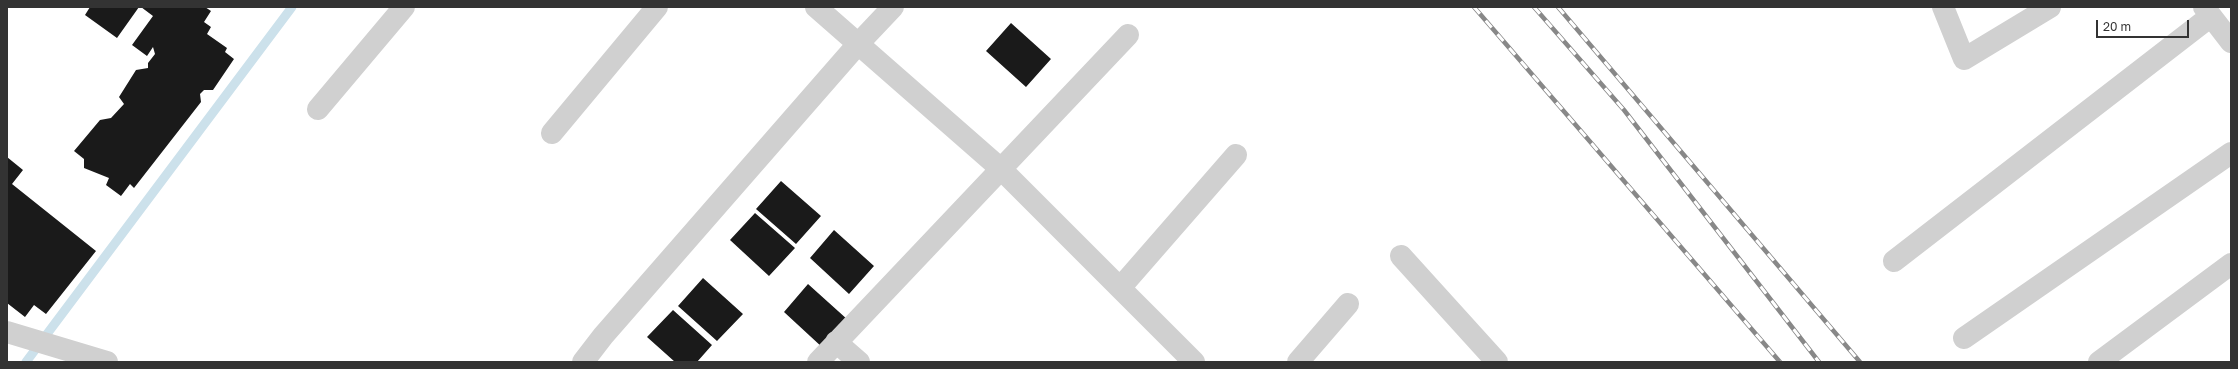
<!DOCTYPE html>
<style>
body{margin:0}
#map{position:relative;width:2238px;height:369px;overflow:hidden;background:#fff;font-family:"Golos Text",sans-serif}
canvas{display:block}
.frame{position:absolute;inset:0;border:8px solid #333;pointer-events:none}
.scale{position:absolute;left:2096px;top:20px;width:93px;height:18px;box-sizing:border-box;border:2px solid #333;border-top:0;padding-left:5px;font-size:12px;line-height:14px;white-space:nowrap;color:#333;-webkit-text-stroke:3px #fff;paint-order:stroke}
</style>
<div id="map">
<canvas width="2238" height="369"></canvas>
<div class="frame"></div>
<div class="scale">20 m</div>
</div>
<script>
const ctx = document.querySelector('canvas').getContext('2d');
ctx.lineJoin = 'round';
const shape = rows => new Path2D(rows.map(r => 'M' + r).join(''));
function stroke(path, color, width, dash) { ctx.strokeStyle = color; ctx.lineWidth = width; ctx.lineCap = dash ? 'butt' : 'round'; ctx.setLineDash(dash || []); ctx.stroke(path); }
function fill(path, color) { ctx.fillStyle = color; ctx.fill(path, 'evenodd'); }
const stream = shape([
 [26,362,292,7]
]);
const building = shape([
 [90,7,139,7,117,38,85,15],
 [141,7,205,7,211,11,204,22,211,27,207,34,227,48,225,52,234,59,213,90,204,90,200,94,201,102,134,188,130,184,121,196,106,185,109,178,84,168,84,159,74,151,100,120,111,118,124,104,119,97,136,70,148,68,148,63,155,54,153,47,147,56,132,45,153,16],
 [1011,23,1051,59,1026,87,986,51],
 [7,157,23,170,12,184,96,251,46,314,34,305,25,317,7,303],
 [781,181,821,216,796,244,756,209],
 [755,213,795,248,769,276,730,240],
 [834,230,874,266,849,294,810,258],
 [703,278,743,314,717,341,678,306],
 [808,284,848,320,823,348,784,312],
 [673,310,712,345,697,362,675,362,647,337]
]);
const minor = shape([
 [816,7,1001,169,1194,362],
 [1943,7,1964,59,2050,7],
 [2204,7,2231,42],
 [318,109,404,7],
 [552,133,657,7],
 [1401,256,1497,362],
 [1894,261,2211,16],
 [1120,288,1236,155],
 [7,332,107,362],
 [1964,338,2231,153],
 [836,342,859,362],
 [583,362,603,336,858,44,893,7],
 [818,362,1128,35],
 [1298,362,1348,304],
 [2099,362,2231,264]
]);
const rail = shape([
 [1474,7,1780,362],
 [1534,7,1624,110,1819,362],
 [1558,7,1860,362]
]);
stroke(stream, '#cce1eb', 9);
fill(building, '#1a1a1a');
stroke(minor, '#d0d0d0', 22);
stroke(rail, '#888', 4.5);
stroke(rail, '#fff', 3, [9]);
</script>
